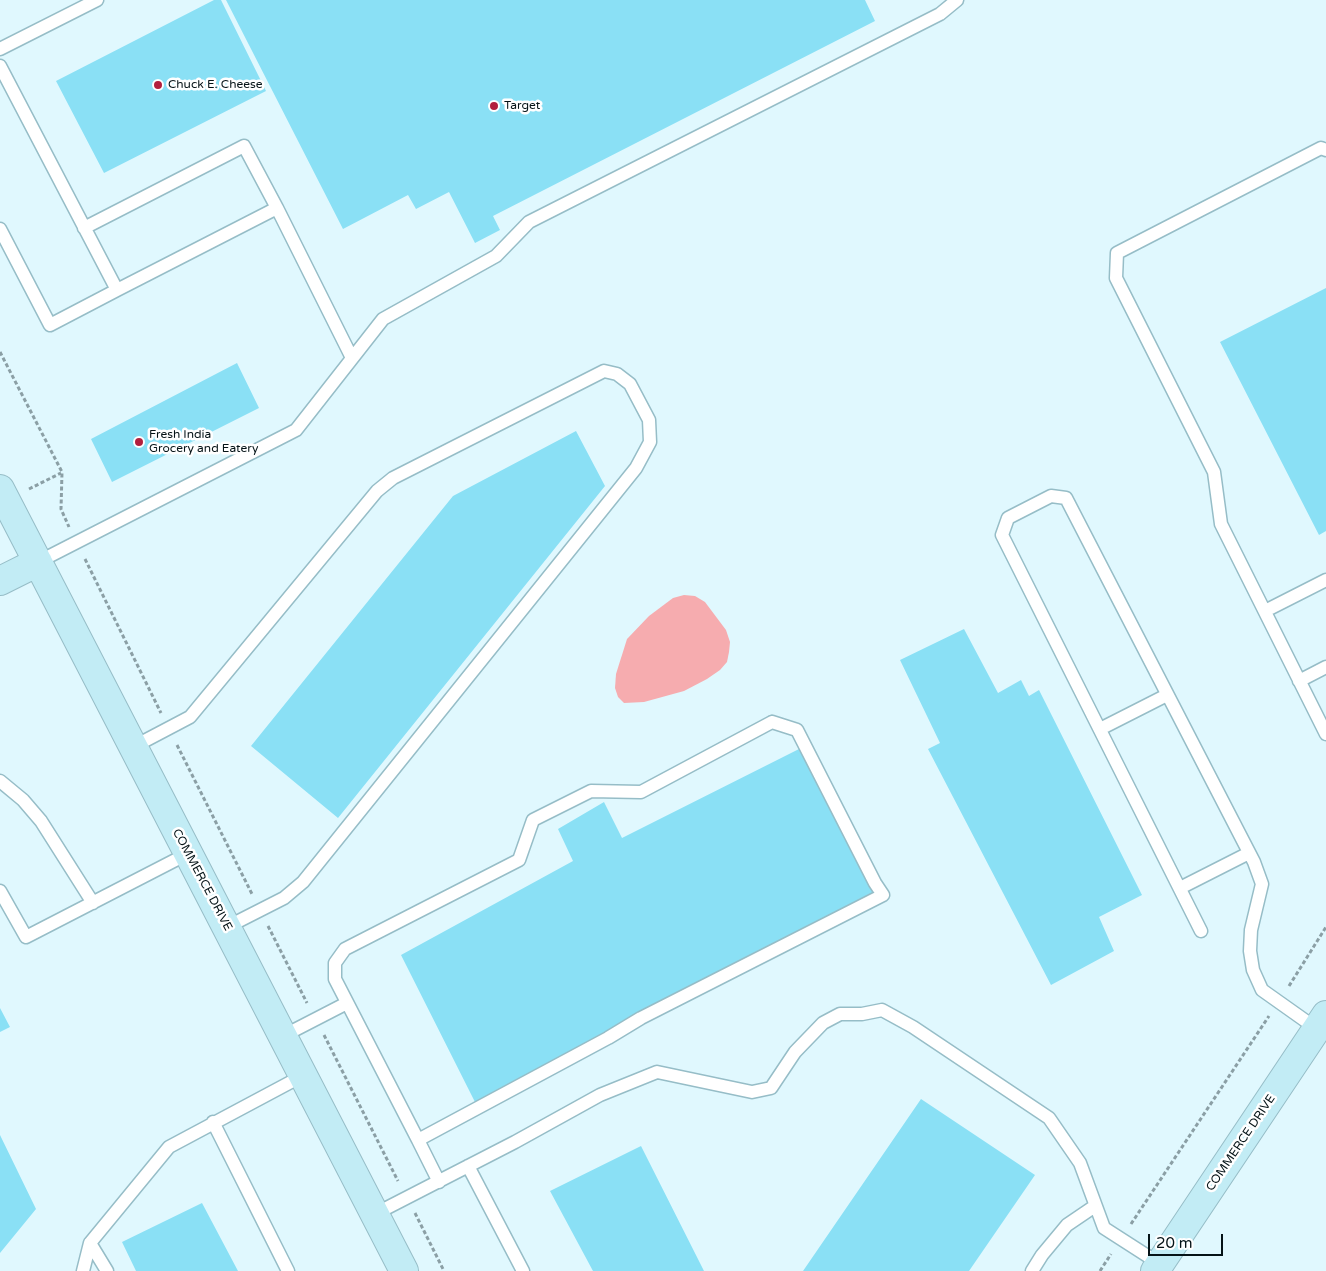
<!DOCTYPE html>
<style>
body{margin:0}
#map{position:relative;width:1326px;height:1271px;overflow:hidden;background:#e0f8fe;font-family:"Varela Round",sans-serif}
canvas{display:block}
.scale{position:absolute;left:1148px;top:1234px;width:75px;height:22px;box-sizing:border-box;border:2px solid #051317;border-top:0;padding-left:6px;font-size:15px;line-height:18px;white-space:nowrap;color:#051317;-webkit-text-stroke:4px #fff;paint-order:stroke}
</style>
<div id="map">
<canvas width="1326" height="1271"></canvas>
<div class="scale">20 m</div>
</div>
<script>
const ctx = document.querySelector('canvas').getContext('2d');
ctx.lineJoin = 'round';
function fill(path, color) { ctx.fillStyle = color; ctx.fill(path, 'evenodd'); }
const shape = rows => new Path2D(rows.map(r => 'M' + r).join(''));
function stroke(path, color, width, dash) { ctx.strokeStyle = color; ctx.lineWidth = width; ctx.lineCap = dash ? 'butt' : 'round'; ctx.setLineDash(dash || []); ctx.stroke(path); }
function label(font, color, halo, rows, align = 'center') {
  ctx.font = font + ' "Varela Round",sans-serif'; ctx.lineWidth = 5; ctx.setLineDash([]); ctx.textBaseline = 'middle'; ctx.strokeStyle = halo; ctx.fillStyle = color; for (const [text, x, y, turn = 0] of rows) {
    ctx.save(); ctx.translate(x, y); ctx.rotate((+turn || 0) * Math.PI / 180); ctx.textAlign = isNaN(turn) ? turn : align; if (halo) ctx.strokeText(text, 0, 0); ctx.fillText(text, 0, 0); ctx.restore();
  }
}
const water = shape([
 [684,595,695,596,705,602,726,630,730,642,729,652,727,662,720,670,707,679,684,691,644,702,624,703,618,697,615,688,616,674,627,639,649,616,673,598]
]);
const building = shape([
 [214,0,221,0,266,91,104,173,56,81],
 [226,0,865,0,875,21,493,216,500,230,475,243,449,192,416,209,408,195,343,229],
 [1326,288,1326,531,1319,535,1220,342],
 [237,363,259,408,112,482,91,439],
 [576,431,605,486,338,818,251,746,453,496],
 [964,629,998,693,1021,680,1029,696,1039,690,1142,895,1099,917,1114,951,1051,985,928,749,940,743,900,660],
 [805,746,883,895,478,1108,401,955,573,861,558,829,604,802,622,838],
 [0,1008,10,1027,0,1032],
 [921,1099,1035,1175,969,1271,803,1271],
 [0,1135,36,1209,0,1253],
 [641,1146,704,1271,593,1271,550,1191],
 [202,1203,238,1271,136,1271,122,1242]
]);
const path = shape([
 [0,352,62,472,61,509,69,527],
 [29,489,61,473],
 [85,559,161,713],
 [177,745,252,894],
 [268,926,307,1003],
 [1289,986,1326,927],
 [324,1035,398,1181],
 [415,1213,444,1271],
 [1131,1224,1269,1016],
 [1100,1271,1111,1254]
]);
const lane = shape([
 [0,49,97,0],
 [0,66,117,290,50,325,0,229],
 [1326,150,1321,148,1117,253,1116,278,1214,472,1221,524,1326,734],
 [277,208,352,358],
 [84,228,244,146,277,208,117,290],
 [38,562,296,430,383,319,496,256,529,222,940,14,957,0],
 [1265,611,1326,580],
 [1299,681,1326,667],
 [772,722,797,730,875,883,883,895,641,1018,608,1038,418,1140,335,979,335,963,345,949,519,860,533,820,591,791,641,792,772,722],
 [1100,729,1167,695],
 [133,747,190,717,377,491,393,478,604,371,617,374,630,384,649,420,650,442,636,468,303,882,284,898,227,927],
 [0,781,23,800,41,821,93,903],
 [1180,888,1249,853],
 [0,891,26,937,189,853],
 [1201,931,1002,535,1008,518,1051,496,1066,498,1254,862,1262,884,1251,930,1250,951,1253,970,1262,990,1317,1029],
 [283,1036,347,1003],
 [213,1122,288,1271],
 [418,1140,439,1182],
 [468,1166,523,1271],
 [375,1214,515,1142,600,1095,657,1072,752,1092,771,1088,795,1052,823,1023,840,1014,862,1014,882,1010,913,1027,1049,1118,1080,1163,1104,1228,1160,1264],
 [90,1243,107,1271],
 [83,1271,90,1243,169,1147,304,1075],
 [1032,1271,1042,1255,1067,1225,1095,1206]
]);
const secondary = shape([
 [0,489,404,1271],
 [0,581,38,562],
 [1155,1271,1326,1015]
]);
const markers = [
 [158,85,5,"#b21f3d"],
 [494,106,5,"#b21f3d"],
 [139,442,5,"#b21f3d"]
];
const poiNames = [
 ["Chuck E. Cheese",168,85],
 ["Target",504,106],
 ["Fresh India",149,435],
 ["Grocery and Eatery",149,449]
];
const streetNames = [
 ["COMMERCE DRIVE",202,880,62],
 ["COMMERCE DRIVE",1241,1143,-56]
];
fill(water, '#f6acaf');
fill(building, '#8ae0f5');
stroke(lane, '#96bdc7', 15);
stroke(secondary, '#96bdc7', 30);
stroke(path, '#8b9fa5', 3, [4, 2.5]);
stroke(lane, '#fff', 12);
stroke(secondary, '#c2ecf5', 28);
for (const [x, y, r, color] of markers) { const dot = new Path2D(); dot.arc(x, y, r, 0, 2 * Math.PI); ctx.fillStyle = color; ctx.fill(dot); stroke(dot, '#fff', 2); }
label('12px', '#051317', '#fff', poiNames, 'left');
label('12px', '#051317', '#fff', streetNames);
</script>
